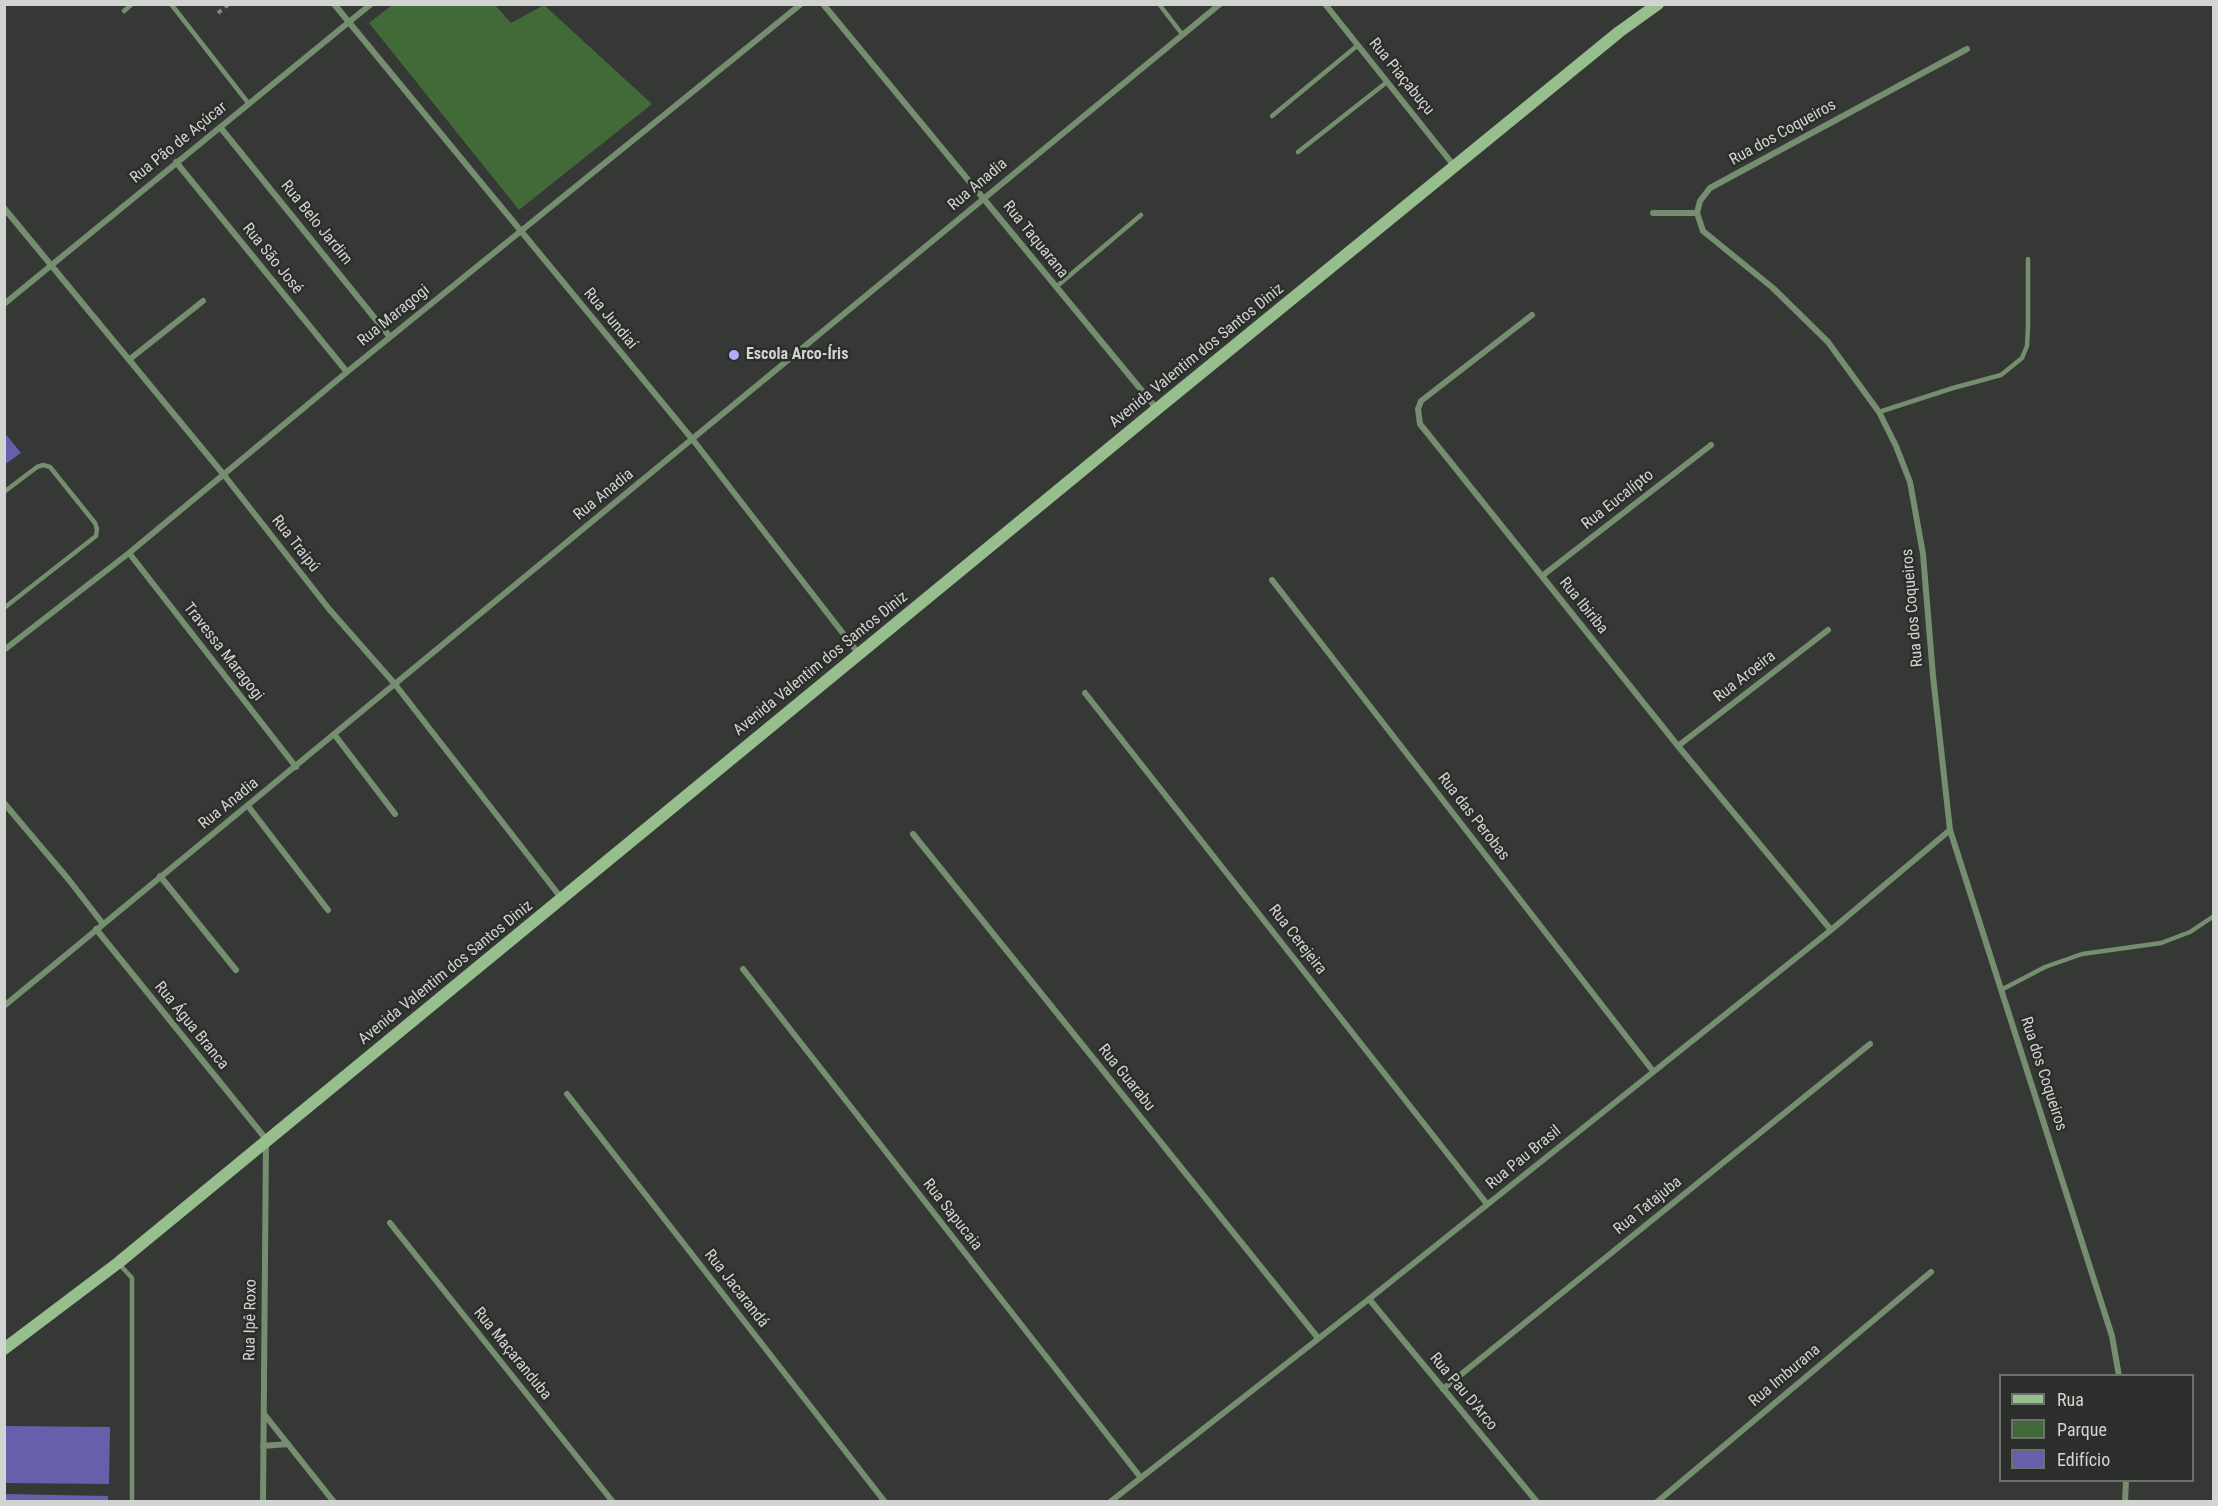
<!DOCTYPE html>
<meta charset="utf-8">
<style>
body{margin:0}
#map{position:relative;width:2218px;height:1506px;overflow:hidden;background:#353834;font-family:"Roboto Condensed",sans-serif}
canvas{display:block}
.frame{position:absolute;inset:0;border:6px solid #d2d4d1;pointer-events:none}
.legend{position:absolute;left:1999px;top:1374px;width:195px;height:108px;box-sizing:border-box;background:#2b2e2a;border:2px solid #6e706d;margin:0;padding:8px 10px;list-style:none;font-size:18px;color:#d2d4d1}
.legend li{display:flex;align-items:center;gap:12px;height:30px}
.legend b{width:30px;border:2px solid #6e706d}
</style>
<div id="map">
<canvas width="2218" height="1506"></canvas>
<div class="frame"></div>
<ul class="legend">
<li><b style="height:8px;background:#97bf8e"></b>Rua</li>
<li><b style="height:16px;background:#426a39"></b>Parque</li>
<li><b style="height:16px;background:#665fac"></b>Edifício</li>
</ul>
</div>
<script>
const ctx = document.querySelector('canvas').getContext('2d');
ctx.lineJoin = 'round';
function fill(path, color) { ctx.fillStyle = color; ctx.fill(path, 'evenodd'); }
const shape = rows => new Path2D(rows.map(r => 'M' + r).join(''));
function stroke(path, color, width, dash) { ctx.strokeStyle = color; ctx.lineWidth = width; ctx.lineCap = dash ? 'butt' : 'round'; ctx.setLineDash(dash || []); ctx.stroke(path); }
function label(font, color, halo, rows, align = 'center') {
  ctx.font = font + ' "Roboto Condensed",sans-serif'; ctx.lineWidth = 5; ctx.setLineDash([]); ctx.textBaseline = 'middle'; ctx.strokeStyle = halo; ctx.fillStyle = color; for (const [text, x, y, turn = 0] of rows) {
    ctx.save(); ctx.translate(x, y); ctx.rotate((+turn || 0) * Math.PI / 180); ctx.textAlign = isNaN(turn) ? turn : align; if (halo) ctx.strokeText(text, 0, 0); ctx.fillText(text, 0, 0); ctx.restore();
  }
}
const green = shape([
 [392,5,495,5,511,23,544,5,652,104,519,210,369,23]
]);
const building = shape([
 [4,432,21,453,4,465],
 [4,1426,110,1427,109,1484,4,1483],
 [4,1494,108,1496,108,1502,4,1502]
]);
const path = shape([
 [218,13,229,4]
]);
const lane = shape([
 [171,4,249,104],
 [1159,4,1182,34],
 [124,11,132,4],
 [1272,116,1358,45],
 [1298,152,1387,82],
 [1056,287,1141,215],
 [1879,412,1953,388,2001,375,2022,358,2027,346,2028,326,2028,259],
 [4,492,37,467,43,465,50,467,95,523,97,529,96,536,4,608],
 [2001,990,2045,967,2082,954,2161,943,2190,932,2214,916],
 [120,1265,132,1278,132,1502]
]);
const street = shape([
 [334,4,693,440,859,654],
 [823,4,1157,409],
 [1325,4,1455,167],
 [1967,49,1710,188,1700,201,1697,213,1703,231,1773,288,1828,342,1879,412,1896,446,1910,482,1923,554,1933,676,1950,830,2112,1336,2119,1376],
 [220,127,390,337],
 [176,162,347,372],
 [4,208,224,475,329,609,394,683,562,899],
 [1653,213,1697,213],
 [4,304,371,4],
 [1532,315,1421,401,1418,409,1420,424,1678,746,1831,930],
 [130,359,203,301],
 [129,553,296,767],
 [1542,576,1711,445],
 [1272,580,1653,1071],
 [4,650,129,553,347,372,801,4],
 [1085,693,1487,1204],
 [334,734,395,814],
 [1678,746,1828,630],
 [4,803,69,880,103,924],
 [248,806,328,910],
 [913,834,1318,1338],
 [160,876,236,970],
 [96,929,266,1139,263,1502],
 [743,969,1141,1478],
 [4,1006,1220,4],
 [567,1094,885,1502],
 [390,1223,613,1502],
 [1369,1299,1537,1502],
 [1443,1389,1870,1044],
 [264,1414,334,1502],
 [263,1446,288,1444],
 [1110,1502,1369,1299,1831,930,1950,830],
 [1657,1502,1931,1272],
 [2125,1502,2126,1480]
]);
const secondary = shape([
 [4,1349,118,1263,1157,409,1619,32,1658,4]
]);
const markers = [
 [734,355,6,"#b1adfa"]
];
const streetNames = [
 ["Rua Piaçabuçu",1401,77,51],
 ["Rua dos Coqueiros",1783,133,-29],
 ["Rua Pão de Açúcar",179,143,-39],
 ["Rua Anadia",978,185,-40],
 ["Rua Belo Jardim",316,223,51],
 ["Rua Taquarana",1035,240,51],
 ["Rua São José",272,259,51],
 ["Rua Maragogi",394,316,-39],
 ["Rua Jundiaí",610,319,50],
 ["Avenida Valentim dos Santos Diniz",1197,356,-39],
 ["Rua Anadia",604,495,-39],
 ["Rua Eucalípto",1618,500,-38],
 ["Rua Traipú",295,544,52],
 ["Rua Ibiriba",1583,606,51],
 ["Rua dos Coqueiros",1913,608,-95],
 ["Travessa Maragogi",223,652,52],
 ["Avenida Valentim dos Santos Diniz",821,664,-39],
 ["Rua Aroeira",1745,677,-38],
 ["Rua Anadia",229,804,-39],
 ["Rua das Perobas",1473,817,52],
 ["Rua Cerejeira",1297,940,52],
 ["Avenida Valentim dos Santos Diniz",446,973,-39],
 ["Rua Água Branca",191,1026,51],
 ["Rua dos Coqueiros",2043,1074,72],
 ["Rua Guarabu",1126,1078,51],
 ["Rua Pau Brasil",1524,1158,-39],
 ["Rua Tatajuba",1648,1206,-39],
 ["Rua Sapucaia",952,1215,52],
 ["Rua Jacarandá",736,1289,52],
 ["Rua Ipê Roxo",251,1320,-89],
 ["Rua Maçaranduba",512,1354,51],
 ["Rua Imburana",1785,1376,-40],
 ["Rua Pau D'Arco",1463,1392,50]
];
const poiNames = [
 ["Escola Arco-Íris",746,355]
];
fill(green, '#426a39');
fill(building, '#665fac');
stroke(path, '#848783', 4, [4.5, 4.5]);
stroke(lane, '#758e6f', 4.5);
stroke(street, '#758e6f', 6);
stroke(secondary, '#97bf8e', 12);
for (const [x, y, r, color] of markers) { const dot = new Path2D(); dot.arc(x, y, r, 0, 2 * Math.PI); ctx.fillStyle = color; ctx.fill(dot); stroke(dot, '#2b2e2a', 2); }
label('16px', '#d2d4d1', '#2b2e2a', streetNames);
label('bold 16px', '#d2d4d1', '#2b2e2a', poiNames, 'left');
</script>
